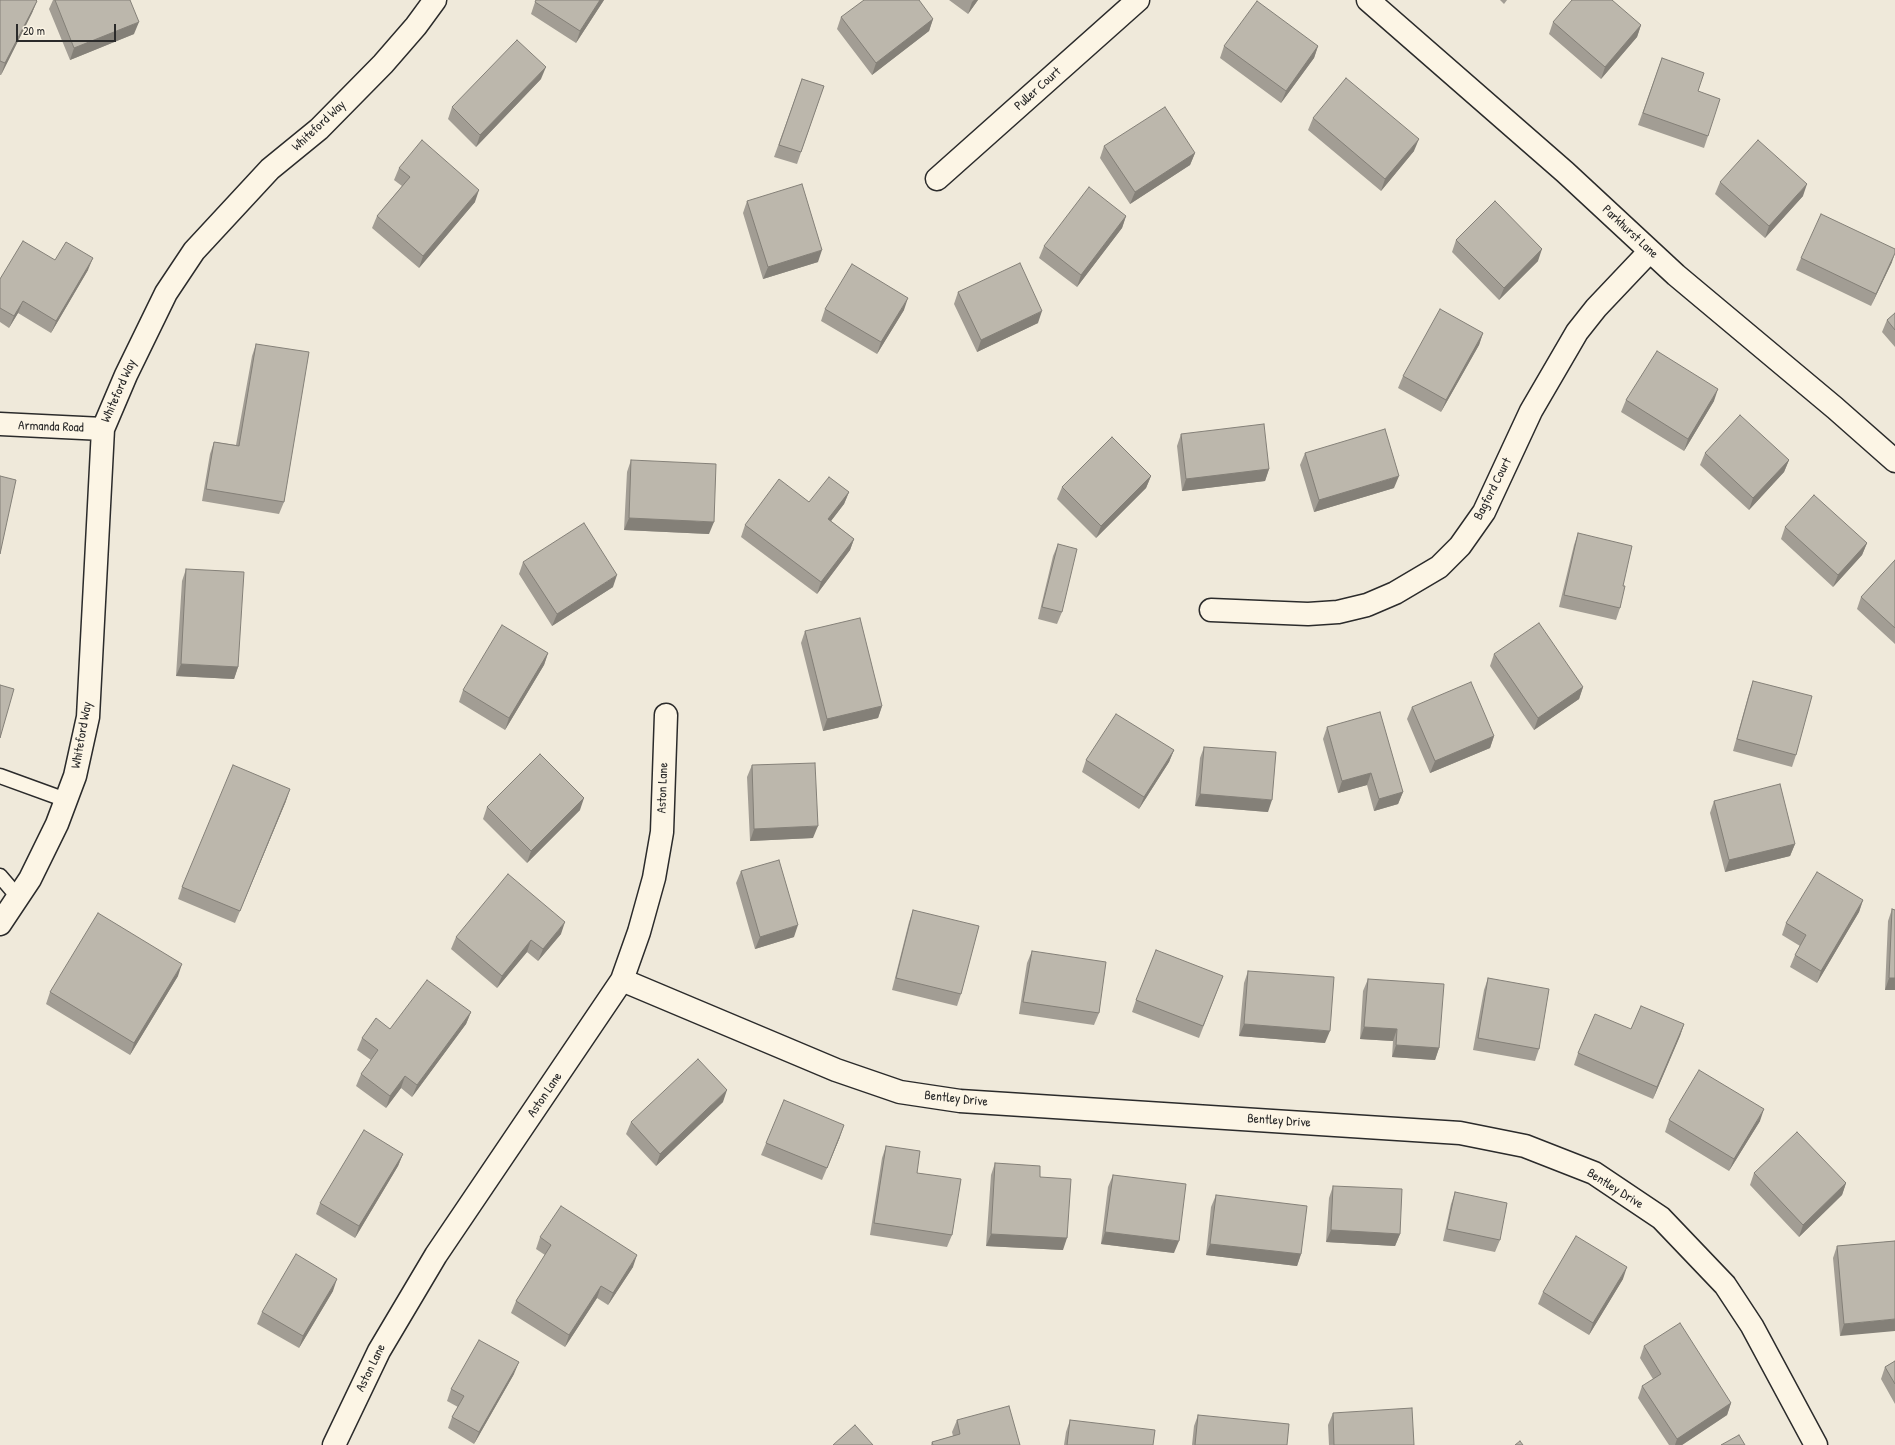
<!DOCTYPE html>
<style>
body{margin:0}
#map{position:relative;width:1895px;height:1445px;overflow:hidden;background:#efe9da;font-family:"Patrick Hand",sans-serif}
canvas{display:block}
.scale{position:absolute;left:16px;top:24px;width:100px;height:18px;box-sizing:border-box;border:2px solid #2b2b2b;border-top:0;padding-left:5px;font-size:12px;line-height:14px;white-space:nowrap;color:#2b2b2b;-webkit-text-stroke:3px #fcf5e5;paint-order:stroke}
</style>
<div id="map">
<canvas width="1895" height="1445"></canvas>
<div class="scale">20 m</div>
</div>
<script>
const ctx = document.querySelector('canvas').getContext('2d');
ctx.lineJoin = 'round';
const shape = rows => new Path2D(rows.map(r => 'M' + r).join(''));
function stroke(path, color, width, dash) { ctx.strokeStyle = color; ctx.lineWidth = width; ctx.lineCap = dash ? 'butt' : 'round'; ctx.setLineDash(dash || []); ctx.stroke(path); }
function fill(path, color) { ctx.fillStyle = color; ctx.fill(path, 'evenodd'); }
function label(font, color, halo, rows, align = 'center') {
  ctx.font = font + ' "Patrick Hand",sans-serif'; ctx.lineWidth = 3; ctx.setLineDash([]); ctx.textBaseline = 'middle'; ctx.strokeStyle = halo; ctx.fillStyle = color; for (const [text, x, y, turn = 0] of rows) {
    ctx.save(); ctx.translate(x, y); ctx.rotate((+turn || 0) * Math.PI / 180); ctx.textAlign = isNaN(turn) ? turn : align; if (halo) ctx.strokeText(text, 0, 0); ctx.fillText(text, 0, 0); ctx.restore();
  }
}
const lane = shape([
 [0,776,66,800],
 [0,876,18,897]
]);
const street = shape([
 [1368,0,1565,172,1676,275,1835,408,1895,461],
 [937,179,1138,0],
 [0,424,103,429],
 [1211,610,1308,614,1338,612,1367,605,1395,593,1439,567,1460,546,1484,512,1531,411,1577,332,1596,308,1650,251],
 [0,924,30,879,57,824,75,776,88,717,103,429,126,375,166,293,194,251,270,169,319,129,383,64,416,26,435,0],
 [622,980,836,1070,900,1092,960,1101,1460,1133,1525,1146,1594,1173,1661,1218,1725,1285,1752,1326,1816,1445],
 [334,1445,379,1351,436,1255,622,980,639,932,654,878,662,832,666,715]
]);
const wall = shape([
 [0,0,37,1,32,13,1,75,0,75],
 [53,0,130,0,134,34,70,60,49,9],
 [604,0,576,43,531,14,535,2],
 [949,0,978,0,968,14],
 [1500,0,1507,0,1504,4],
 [841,17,933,19,929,31,872,75,837,29],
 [1553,22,1641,25,1637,37,1601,79,1549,34],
 [1224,46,1318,46,1314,58,1281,103,1220,58],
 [1662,58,1698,91,1708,136,1704,148,1638,125],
 [541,79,476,147,448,119,452,107],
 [802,79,824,86,797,164,774,157],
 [1313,118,1414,151,1381,191,1308,130],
 [1104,146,1195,153,1190,165,1130,204,1100,158],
 [399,168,475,202,419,268,372,228,377,216,402,186,394,180],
 [1720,182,1803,196,1765,238,1715,194],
 [747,201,818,262,763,279,743,213],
 [1126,216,1122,228,1077,287,1039,258,1044,246],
 [1456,240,1538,261,1499,300,1452,252],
 [1801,258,1892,262,1871,306,1796,270],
 [55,260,88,270,51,333,18,313,9,328,0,322,0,279],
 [958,292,1038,323,977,352,954,304],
 [825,309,904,310,877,354,821,321],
 [1895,313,1895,347,1882,332,1887,320],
 [1483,333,1479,345,1441,412,1398,388,1403,376],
 [256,344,284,502,279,514,202,501,210,454,214,442,236,445,252,356],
 [1626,400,1714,401,1684,451,1621,412],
 [1181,434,1269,469,1265,481,1182,491,1177,446],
 [1305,453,1394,488,1314,512,1300,465],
 [1705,453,1789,460,1784,472,1749,510,1700,465],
 [631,460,709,534,624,530,627,472],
 [1151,476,1146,488,1096,538,1057,499,1062,487],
 [849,492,844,504,831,521,854,539,850,550,817,594,741,537,745,525,809,502],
 [1785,527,1867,543,1862,555,1833,587,1781,539],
 [1578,533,1623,586,1620,608,1616,620,1559,607,1574,545],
 [1058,544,1062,612,1057,624,1038,619,1053,556],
 [1895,560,1895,644,1857,609,1861,597],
 [523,562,613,587,552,626,519,574],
 [186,569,238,667,234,679,176,676,182,581],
 [805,631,882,706,878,718,823,731,801,643],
 [548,653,544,665,505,730,459,702,463,690],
 [1494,654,1583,687,1579,699,1534,730,1490,666],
 [1753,681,1796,755,1792,767,1733,751,1749,693],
 [1412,707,1494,736,1490,748,1430,773,1407,719],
 [1327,727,1403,792,1398,804,1374,811,1367,785,1338,793,1323,739],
 [1204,747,1268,812,1195,806,1200,758],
 [1174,750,1169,762,1139,809,1082,772,1086,760],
 [752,765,813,838,750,841,747,777],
 [286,801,235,923,178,899,182,887],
 [1714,801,1795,844,1790,856,1725,872,1710,813],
 [487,807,580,810,527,863,483,819],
 [741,871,794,937,755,949,736,883],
 [1863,900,1859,912,1817,983,1790,967,1795,955,1800,946,1782,935,1786,923],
 [1892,909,1895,910,1895,990,1885,990,1888,921],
 [913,910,961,994,957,1006,892,990,909,922],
 [561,934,538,961,527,952,497,988,451,949,456,937],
 [1032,951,1099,1013,1094,1025,1019,1014,1027,963],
 [1248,971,1325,1043,1239,1036,1244,983],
 [178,976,130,1055,46,1004,50,992],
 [1223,976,1199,1038,1132,1012,1136,1000],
 [1488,978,1539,1049,1535,1061,1473,1050,1484,990],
 [1368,979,1439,1048,1435,1060,1392,1057,1393,1041,1360,1039,1363,991],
 [471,1012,466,1024,412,1097,401,1088,386,1108,356,1086,361,1074,371,1060,357,1050,362,1038,390,1029],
 [1684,1024,1680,1036,1653,1099,1574,1065,1578,1053,1631,1029],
 [723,1102,656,1166,626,1134,631,1122],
 [1669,1120,1760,1121,1729,1171,1665,1132],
 [840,1137,822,1180,761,1155,766,1143],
 [886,1146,917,1173,952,1235,947,1247,870,1235,882,1158],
 [403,1154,398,1166,355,1238,316,1214,320,1203],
 [995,1163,1040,1177,1063,1250,986,1246,991,1175],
 [1754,1173,1846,1183,1842,1195,1799,1237,1750,1185],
 [1113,1175,1174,1253,1101,1244,1108,1187],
 [1333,1186,1400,1234,1395,1246,1326,1242,1329,1198],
 [1455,1192,1500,1240,1495,1252,1443,1241,1451,1204],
 [1216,1195,1301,1254,1297,1266,1206,1255,1211,1207],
 [540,1237,633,1267,608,1305,597,1298,565,1347,511,1313,516,1301,545,1255,536,1249],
 [1895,1241,1840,1336,1833,1258,1837,1246],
 [1623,1279,1589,1335,1538,1304,1543,1292],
 [333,1291,299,1348,257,1324,262,1312],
 [1644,1346,1731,1403,1727,1415,1682,1445,1669,1445,1638,1398,1642,1386,1653,1379,1640,1358],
 [1895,1361,1895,1404,1881,1379,1885,1367],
 [514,1374,474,1444,448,1428,452,1417,458,1407,447,1401,451,1389],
 [1333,1413,1414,1445,1329,1445,1328,1425],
 [1198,1415,1287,1445,1192,1445,1194,1426],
 [957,1420,1020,1445,931,1445,932,1442,953,1436,952,1432],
 [1070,1420,1153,1445,1064,1445,1066,1432]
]);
const shadedWall = shape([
 [600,0,604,0,576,43,580,31],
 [974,0,978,0,968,14,972,2],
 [37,1,32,13,1,75,5,63],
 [933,19,929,31,872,75,876,63],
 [139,22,134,34,70,60,74,48],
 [1641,25,1637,37,1601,79,1605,67],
 [1318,46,1314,58,1281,103,1286,91],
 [546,67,541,79,476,147,480,135],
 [1419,139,1414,151,1381,191,1385,179],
 [1195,153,1190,165,1130,204,1135,192],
 [1807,184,1803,196,1765,238,1769,226],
 [479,190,475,202,419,268,423,256],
 [1126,216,1122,228,1077,287,1081,275],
 [1542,249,1538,261,1499,300,1504,288],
 [822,250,818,262,763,279,768,267],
 [1895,253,1892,262,1871,306,1876,294],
 [93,258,88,270,51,333,56,321],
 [908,298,904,310,877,354,881,342],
 [23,301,18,313,9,328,14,316],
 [1042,311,1038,323,977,352,981,340],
 [1483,333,1479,345,1441,412,1446,400],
 [1718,389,1714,401,1684,451,1688,439],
 [1789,460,1784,472,1749,510,1753,498],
 [1269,469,1265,481,1182,491,1186,479],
 [1151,476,1146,488,1096,538,1101,526],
 [1399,476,1394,488,1314,512,1319,500],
 [849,492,844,504,824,530,828,519],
 [629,518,714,522,709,534,624,530],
 [854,539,850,550,817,594,821,582],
 [1867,543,1862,555,1833,587,1838,575],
 [617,575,613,587,552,626,557,614],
 [548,653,544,665,505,730,509,718],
 [181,664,238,667,234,679,176,676],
 [1583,687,1579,699,1534,730,1538,718],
 [882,706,878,718,823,731,827,719],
 [1494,736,1490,748,1430,773,1435,761],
 [1174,750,1169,762,1139,809,1144,797],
 [1371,773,1367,785,1338,793,1342,781],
 [290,789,286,801,235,923,240,911],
 [1403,792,1398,804,1374,811,1379,799],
 [1200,794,1272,800,1268,812,1195,806],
 [584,798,580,810,527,863,531,851],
 [818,826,813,838,750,841,754,829],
 [1795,844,1790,856,1725,872,1729,860],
 [1863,900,1859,912,1817,983,1821,971],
 [565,922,561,934,538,961,543,949],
 [798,925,794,937,755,949,760,937],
 [531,940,527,952,497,988,502,976],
 [182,964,178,976,130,1055,134,1043],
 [1889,978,1895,978,1895,990,1885,990],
 [471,1012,466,1024,412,1097,417,1085],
 [1244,1024,1330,1031,1325,1043,1239,1036],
 [1684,1024,1680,1036,1653,1099,1657,1087],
 [1364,1027,1397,1029,1393,1041,1360,1039],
 [1396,1045,1439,1048,1435,1060,1392,1057],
 [405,1076,401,1088,386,1108,390,1096],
 [727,1090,723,1102,656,1166,660,1154],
 [1764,1109,1760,1121,1729,1171,1734,1159],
 [844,1125,840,1137,822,1180,827,1168],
 [403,1154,398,1166,355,1238,359,1226],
 [1846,1183,1842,1195,1799,1237,1803,1225],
 [1331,1230,1400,1234,1395,1246,1326,1242],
 [1105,1232,1179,1241,1174,1253,1101,1244],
 [991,1234,1067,1238,1063,1250,986,1246],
 [1210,1244,1301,1254,1297,1266,1206,1255],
 [637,1255,633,1267,608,1305,613,1293],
 [1627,1267,1623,1279,1589,1335,1593,1323],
 [337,1279,333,1291,299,1348,303,1336],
 [601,1286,597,1298,565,1347,569,1335],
 [1895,1319,1895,1331,1840,1336,1844,1324],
 [519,1362,514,1374,474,1444,479,1432],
 [1731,1403,1727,1415,1682,1445,1675,1445,1677,1439]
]);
const building = shape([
 [0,0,36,0,37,1,5,63,0,61,0,0],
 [55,0,130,0,139,22,74,48,55,0],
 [536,0,600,0,580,31,535,2,536,0],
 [864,0,919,0,933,19,876,63,841,17,864,0],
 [1572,0,1612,0,1641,25,1605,67,1553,22,1572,0],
 [1257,1,1318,46,1286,91,1224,46,1257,1],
 [517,40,546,67,480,135,452,107,517,40],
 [1662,58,1704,73,1698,91,1720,99,1708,136,1643,113,1662,58],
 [1346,78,1419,139,1385,179,1313,118,1346,78],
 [802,79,824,86,801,152,779,145,802,79],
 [1165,107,1195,153,1135,192,1104,146,1165,107],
 [422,140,479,190,423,256,377,216,410,177,399,168,422,140],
 [1758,140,1807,184,1769,226,1720,182,1758,140],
 [802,184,822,250,768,267,747,201,802,184],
 [1089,187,1126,216,1081,275,1044,246,1089,187],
 [1495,201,1542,249,1504,288,1456,240,1495,201],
 [1821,214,1895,249,1895,253,1876,294,1801,258,1821,214],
 [23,241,55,260,66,242,93,258,56,321,23,301,14,316,0,308,0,279,23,241],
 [1020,263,1042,311,981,340,958,292,1020,263],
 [852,264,908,298,881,342,825,309,852,264],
 [1440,309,1483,333,1446,400,1403,376,1440,309],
 [1895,313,1895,330,1887,320,1895,313],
 [256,344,309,352,284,502,206,489,214,442,239,446,256,344],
 [1657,351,1718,389,1688,439,1626,400,1657,351],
 [1740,415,1789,460,1753,498,1705,453,1740,415],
 [1264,424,1269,469,1186,479,1181,434,1264,424],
 [1385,429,1399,476,1319,500,1305,453,1385,429],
 [1112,437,1151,476,1101,526,1062,487,1112,437],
 [631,460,716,464,714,522,629,518,631,460],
 [0,476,16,480,0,554,0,476],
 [829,477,849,492,828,519,854,539,821,582,745,525,779,479,809,502,829,477],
 [1814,495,1867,543,1838,575,1785,527,1814,495],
 [584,523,617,575,557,614,523,562,584,523],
 [1578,533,1632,546,1623,586,1625,586,1620,608,1564,595,1578,533],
 [1058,544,1077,549,1062,612,1042,607,1058,544],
 [1895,560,1895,628,1861,597,1895,560],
 [186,569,244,572,238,667,181,664,186,569],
 [860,618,882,706,827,719,805,631,860,618],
 [1539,623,1583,687,1538,718,1494,654,1539,623],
 [502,625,548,653,509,718,463,690,502,625],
 [1753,681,1812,696,1796,755,1737,739,1753,681],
 [1471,682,1494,736,1435,761,1412,707,1471,682],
 [0,685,14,689,0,738,0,685],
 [1380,712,1403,792,1379,799,1371,773,1342,781,1327,727,1380,712],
 [1116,714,1174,750,1144,797,1086,760,1116,714],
 [1204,747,1276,752,1272,800,1200,794,1204,747],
 [540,754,584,798,531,851,487,807,540,754],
 [815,763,818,826,754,829,752,765,815,763],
 [233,765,290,789,240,911,182,887,233,765],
 [1780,784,1795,844,1729,860,1714,801,1780,784],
 [779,860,798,925,760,937,741,871,779,860],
 [1817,872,1863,900,1821,971,1795,955,1806,935,1786,923,1817,872],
 [508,874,565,922,543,949,531,940,502,976,456,937,508,874],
 [1892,909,1895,910,1895,978,1889,978,1892,909],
 [913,910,979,926,961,994,896,978,913,910],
 [98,913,182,964,134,1043,50,992,98,913],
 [1156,950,1223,976,1203,1026,1136,1000,1156,950],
 [1032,951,1106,962,1099,1013,1023,1002,1032,951],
 [1248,971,1334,977,1330,1031,1244,1024,1248,971],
 [1488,978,1549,989,1539,1049,1478,1038,1488,978],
 [1368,979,1444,984,1439,1048,1396,1045,1397,1029,1364,1027,1368,979],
 [427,980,471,1012,417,1085,405,1076,390,1096,361,1074,378,1050,362,1038,376,1018,390,1029,427,980],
 [1641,1006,1684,1024,1657,1087,1578,1053,1595,1014,1631,1029,1641,1006],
 [698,1059,727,1090,660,1154,631,1122,698,1059],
 [1699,1070,1764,1109,1734,1159,1669,1120,1699,1070],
 [784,1100,844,1125,827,1168,766,1143,784,1100],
 [364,1130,403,1154,359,1226,320,1203,364,1130],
 [1797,1132,1846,1183,1803,1225,1754,1173,1797,1132],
 [886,1146,920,1151,917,1173,961,1179,952,1235,874,1223,886,1146],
 [995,1163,1040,1166,1040,1177,1071,1179,1067,1238,991,1234,995,1163],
 [1113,1175,1186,1184,1179,1241,1105,1232,1113,1175],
 [1333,1186,1402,1189,1400,1234,1331,1230,1333,1186],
 [1455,1192,1507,1203,1500,1240,1447,1229,1455,1192],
 [1216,1195,1307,1206,1301,1254,1210,1244,1216,1195],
 [561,1206,637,1255,613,1293,601,1286,569,1335,516,1301,551,1245,540,1237,561,1206],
 [1576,1236,1627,1267,1593,1323,1543,1292,1576,1236],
 [1895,1241,1895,1319,1844,1324,1837,1246,1895,1241],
 [296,1254,337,1279,303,1336,262,1312,296,1254],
 [1680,1323,1731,1403,1677,1439,1642,1386,1661,1374,1644,1346,1680,1323],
 [479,1340,519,1362,479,1432,452,1417,464,1396,451,1389,479,1340],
 [1895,1361,1895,1384,1885,1367,1895,1361],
 [1009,1406,1020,1445,933,1445,932,1442,960,1434,957,1420,1009,1406],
 [1412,1408,1414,1445,1334,1445,1333,1413,1412,1408],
 [1198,1415,1289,1424,1287,1445,1195,1445,1198,1415],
 [1070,1420,1155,1430,1153,1445,1067,1445,1070,1420],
 [855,1425,873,1445,833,1445,855,1425],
 [1739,1435,1745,1445,1721,1445,1739,1435],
 [1520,1441,1523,1445,1515,1445,1520,1441]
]);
const streetNames = [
 ["Puller Court",1038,89,-42],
 ["Whiteford Way",319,126,-43],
 ["Parkhurst Lane",1630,232,43],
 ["Whiteford Way",119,391,-66],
 ["Armanda Road",51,427,2],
 ["Bagford Court",1493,489,-63],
 ["Whiteford Way",82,735,-80],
 ["Aston Lane",663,788,-88],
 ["Aston Lane",545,1095,-56],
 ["Bentley Drive",956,1099,6],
 ["Bentley Drive",1279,1121,4],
 ["Bentley Drive",1615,1189,32],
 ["Aston Lane",371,1368,-64]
];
stroke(lane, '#2b2b2b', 17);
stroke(street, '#2b2b2b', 25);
stroke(lane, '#fcf5e5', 14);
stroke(street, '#fcf5e5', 22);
fill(wall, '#a29d94');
fill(shadedWall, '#848078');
fill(building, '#bcb7ac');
stroke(building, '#848078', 1);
label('13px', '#2b2b2b', '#fcf5e5', streetNames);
</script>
